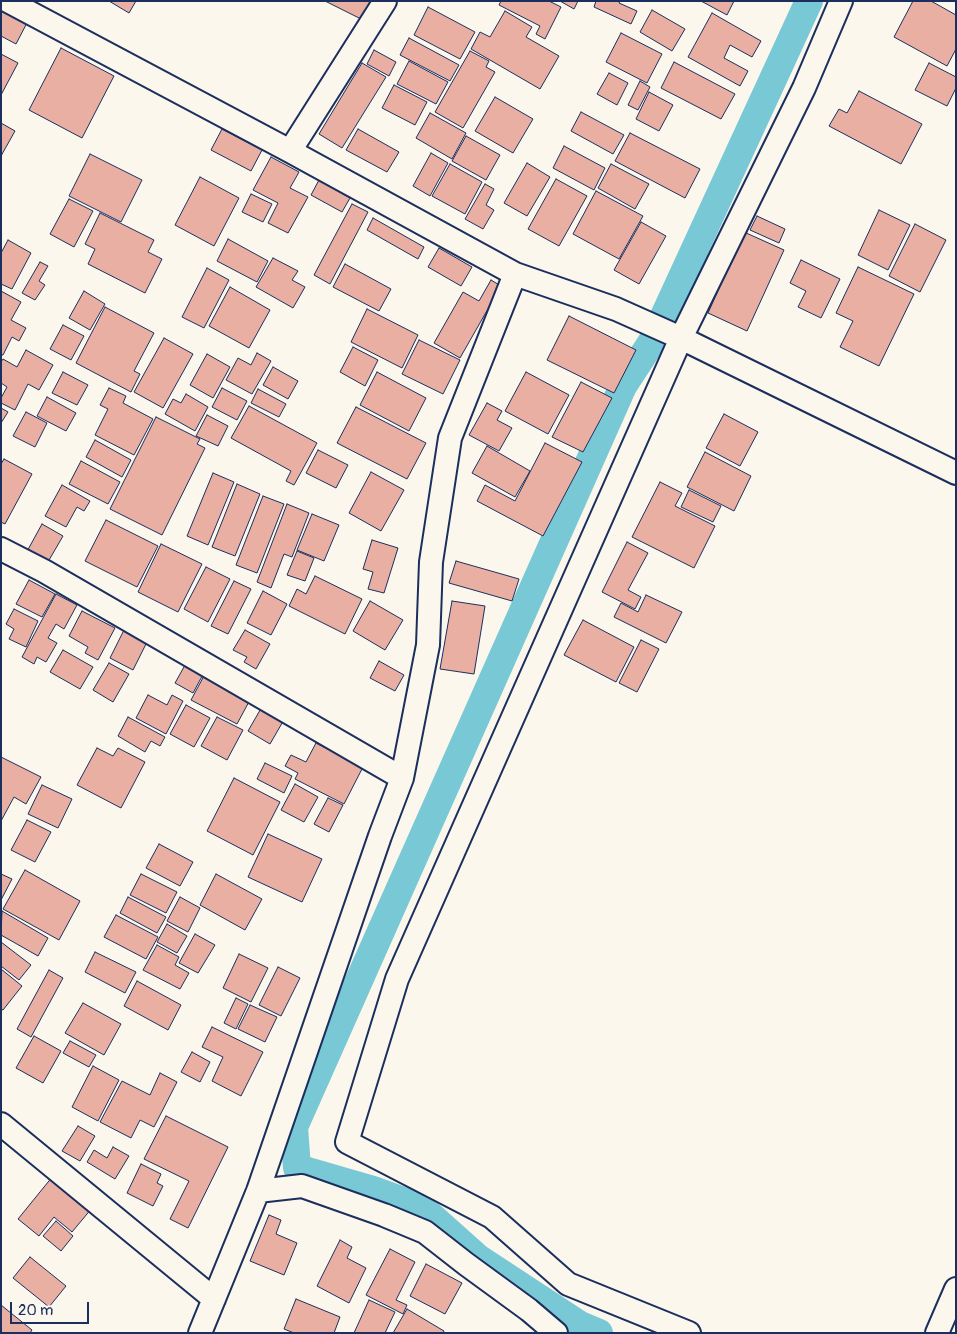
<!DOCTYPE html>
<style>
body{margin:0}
#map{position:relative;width:957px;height:1334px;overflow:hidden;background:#fbf7ec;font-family:Pangolin,sans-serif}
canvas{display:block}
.frame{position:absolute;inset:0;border:2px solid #1b2f5e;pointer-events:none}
.scale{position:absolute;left:10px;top:1302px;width:79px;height:22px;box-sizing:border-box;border:2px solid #1b2f5e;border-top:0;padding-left:6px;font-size:15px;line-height:18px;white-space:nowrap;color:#1b2f5e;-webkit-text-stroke:4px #fbf7ec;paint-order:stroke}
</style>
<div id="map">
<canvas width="957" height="1334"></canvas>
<div class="frame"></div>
<div class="scale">20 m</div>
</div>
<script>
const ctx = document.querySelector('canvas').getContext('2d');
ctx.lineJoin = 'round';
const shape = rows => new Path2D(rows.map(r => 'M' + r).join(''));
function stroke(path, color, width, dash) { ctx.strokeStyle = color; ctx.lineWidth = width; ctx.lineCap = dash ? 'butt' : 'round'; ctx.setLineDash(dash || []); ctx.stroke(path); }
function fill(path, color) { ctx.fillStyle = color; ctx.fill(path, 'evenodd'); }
const canal = shape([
 [599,1333,580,1325,478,1258,422,1208,373,1190,297,1168,294,1127,623,386,653,340,809,1]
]);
const building = shape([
 [109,1,136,1,129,13,109,1],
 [325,1,372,1,363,20,325,1],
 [501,1,549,1,561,7,545,39,536,34,540,26,499,5,501,1],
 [560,1,578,1,574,9,560,1],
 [596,1,620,1,619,3,637,11,631,24,594,7,596,1],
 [701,1,734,1,727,15,701,1],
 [913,1,931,1,956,15,956,49,947,66,894,37,913,1],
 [1,7,28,21,16,44,1,36,1,7],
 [428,7,475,32,460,59,414,35,428,7],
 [652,10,685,29,672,51,640,32,652,10],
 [505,11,532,27,526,37,559,56,540,89,471,49,480,32,490,37,505,11],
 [712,13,761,41,752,57,730,45,724,58,748,71,740,86,688,57,712,13],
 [621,33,662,54,647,83,606,62,621,33],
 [409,38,459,65,450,81,400,55,409,38],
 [61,48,114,76,82,138,29,110,61,48],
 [374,50,396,62,389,76,367,64,374,50],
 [470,51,489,61,486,67,495,72,463,128,435,112,470,51],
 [1,54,18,63,1,95,1,54],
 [409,61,448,82,436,104,397,84,409,61],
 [674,62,735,94,721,119,661,88,674,62],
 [362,63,386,77,342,148,319,134,362,63],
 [929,63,956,77,956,88,947,106,915,90,929,63],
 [609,73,628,83,617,105,597,94,609,73],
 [640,81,650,87,638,110,628,105,640,81],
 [394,85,427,102,415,125,382,108,394,85],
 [859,91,922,124,901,164,829,126,839,109,847,113,859,91],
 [649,92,673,105,659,131,636,119,649,92],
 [495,97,533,119,513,153,475,131,495,97],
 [581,112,624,135,613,154,571,131,581,112],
 [430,113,466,133,452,159,416,138,430,113],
 [1,123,15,131,1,156,1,123],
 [222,129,262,150,251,171,211,150,222,129],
 [358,129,399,152,387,172,346,150,358,129],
 [630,133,700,169,685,198,615,161,630,133],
 [466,136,500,155,486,180,452,161,466,136],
 [564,146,605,168,594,190,553,168,564,146],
 [431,153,448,163,430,196,413,186,431,153],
 [90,154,142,180,121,222,69,196,90,154],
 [271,157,299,172,290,188,308,197,288,233,268,223,278,203,253,190,271,157],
 [527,163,550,177,527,216,504,203,527,163],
 [450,164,482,182,465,214,432,196,450,164],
 [611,164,649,184,635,209,598,188,611,164],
 [200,177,239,198,214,246,175,225,200,177],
 [556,179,587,196,559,246,528,229,556,179],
 [319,180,350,198,342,212,311,195,319,180],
 [485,184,494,189,486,205,494,210,483,229,465,219,485,184],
 [596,191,643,216,619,259,573,234,596,191],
 [251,194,272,204,263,222,242,212,251,194],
 [69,199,93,211,74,247,50,234,69,199],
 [352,204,368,212,330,284,314,275,352,204],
 [879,210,910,225,888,270,858,255,879,210],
 [100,213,154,240,148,252,162,259,145,293,88,264,95,249,85,244,100,213],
 [757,216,785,229,779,243,750,230,757,216],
 [373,218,424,247,418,259,367,230,373,218],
 [641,222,666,236,639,284,614,270,641,222],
 [915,224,946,240,920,292,889,276,915,224],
 [744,232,784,250,747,331,708,313,744,232],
 [228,239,268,261,257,282,217,261,228,239],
 [8,240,31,253,12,289,1,284,1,253,8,240],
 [439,248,472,267,461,286,428,267,439,248],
 [273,258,298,271,292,280,305,287,293,308,256,287,273,258],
 [801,260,840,279,821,318,798,307,806,291,790,283,801,260],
 [40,262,48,266,39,281,45,285,35,300,22,293,40,262],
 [345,264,391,289,379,311,333,287,345,264],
 [858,267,914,294,879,366,840,347,853,321,836,313,858,267],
 [207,268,229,280,204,328,182,317,207,268],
 [491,280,501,286,460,358,434,343,463,292,479,301,491,280],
 [230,287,270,310,249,348,209,326,230,287],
 [1,291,21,302,11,320,26,328,19,341,12,337,3,355,1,355,1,291],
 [84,291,105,304,90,330,69,318,84,291],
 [105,307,154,333,134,371,140,374,131,392,76,363,105,307],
 [367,309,418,335,402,368,351,342,367,309],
 [569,316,636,350,614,393,547,360,569,316],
 [63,325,84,336,71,360,50,349,63,325],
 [164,338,193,354,163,408,134,392,164,338],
 [419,340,460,360,443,394,402,374,419,340],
 [353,347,378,360,365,386,340,372,353,347],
 [26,350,53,365,39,390,28,384,15,410,1,403,1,398,7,387,1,383,1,362,3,359,17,367,26,350],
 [257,353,271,361,252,394,226,380,238,358,251,365,257,353],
 [207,354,230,367,213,398,190,385,207,354],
 [273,367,298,381,288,399,263,385,273,367],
 [63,372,88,385,77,405,52,393,63,372],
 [377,372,426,398,409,431,360,405,377,372],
 [526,372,569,395,548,434,505,411,526,372],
 [581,382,612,398,583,452,552,437,581,382],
 [109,388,126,396,123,403,153,419,134,455,95,435,108,409,100,405,109,388],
 [222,388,247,401,237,420,212,407,222,388],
 [258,389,286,404,279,417,251,403,258,389],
 [186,394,208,407,195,431,165,414,173,399,181,403,186,394],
 [47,397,76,413,66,431,37,416,47,397],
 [487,403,502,411,497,420,512,428,499,451,469,435,487,403],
 [249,406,317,443,294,485,286,481,291,471,231,438,249,406],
 [356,407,426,443,407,479,337,443,356,407],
 [1,408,8,412,1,423,1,408],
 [26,412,47,423,35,447,13,436,26,412],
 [724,414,758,432,740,466,706,448,724,414],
 [207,415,228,426,218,446,196,436,207,415],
 [156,417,200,439,197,444,205,448,162,535,110,509,156,417],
 [95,440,131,460,122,477,86,457,95,440],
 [545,443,582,462,543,536,477,501,485,485,515,501,545,443],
 [487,446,530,471,515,497,472,473,487,446],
 [318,450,348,465,336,488,306,473,318,450],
 [705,452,751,476,734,511,687,487,705,452],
 [4,459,32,474,5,524,1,522,1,464,4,459],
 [81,461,120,482,108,504,69,484,81,461],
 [371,472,404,490,381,531,349,513,371,472],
 [213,473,234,482,208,545,187,536,213,473],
 [660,482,682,493,675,506,715,526,694,568,632,537,660,482],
 [237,484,260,494,235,556,212,547,237,484],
 [62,485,90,501,84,511,77,507,66,527,45,516,62,485],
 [689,490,721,506,713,522,681,507,689,490],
 [263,496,284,504,257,573,236,565,263,496],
 [287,504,309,513,292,557,284,554,271,588,257,582,287,504],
 [312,514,339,525,324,561,297,550,312,514],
 [106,520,158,546,137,587,85,561,106,520],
 [42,524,63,536,45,567,25,555,42,524],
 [372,540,398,548,384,593,368,589,373,572,363,569,372,540],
 [627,542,648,553,628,590,641,597,635,609,602,592,627,542],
 [161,544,202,564,178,612,138,592,161,544],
 [297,551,314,558,305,581,287,575,297,551],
 [456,561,519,579,512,601,449,583,456,561],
 [206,567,230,579,208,622,184,609,206,567],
 [315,576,362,599,345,634,289,606,297,589,306,594,315,576],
 [29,580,55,594,42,617,16,604,29,580],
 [234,581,251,589,228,634,211,626,234,581],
 [263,591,287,604,271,635,247,623,263,591],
 [56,594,77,605,64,629,56,624,48,638,57,643,46,662,37,657,34,664,22,657,56,594],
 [646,595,682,612,666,643,614,617,621,603,638,612,646,595],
 [370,601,403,620,385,650,353,631,370,601],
 [452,601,485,606,474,674,440,669,452,601],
 [14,609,38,621,26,647,9,639,14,629,6,624,14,609],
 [82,611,115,628,98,660,85,653,88,647,69,636,82,611],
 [583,620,634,647,616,682,564,655,583,620],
 [124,630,147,642,133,670,110,658,124,630],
 [245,630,270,644,256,669,244,662,247,657,233,650,245,630],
 [641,640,659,649,637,692,619,683,641,640],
 [63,650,93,667,80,689,50,672,63,650],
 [189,658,207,667,193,693,175,683,189,658],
 [379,661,404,675,395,691,370,678,379,661],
 [109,663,129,674,113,702,93,690,109,663],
 [205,674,251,698,237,724,191,700,205,674],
 [148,695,167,705,172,695,183,701,166,734,136,718,148,695],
 [186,705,210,718,194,747,170,734,186,705],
 [263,705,285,718,270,744,248,731,263,705],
 [128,717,165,737,160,746,151,741,145,752,118,736,128,717],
 [217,717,243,730,227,760,201,746,217,717],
 [316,743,363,767,344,804,295,779,298,773,285,766,291,755,306,762,316,743],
 [97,748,113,756,118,748,145,762,121,808,77,785,97,748],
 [1,757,41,777,26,804,14,797,1,821,1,757],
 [265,763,292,776,284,793,257,779,265,763],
 [234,778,280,802,253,855,207,831,234,778],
 [295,784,318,797,304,822,281,810,295,784],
 [42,785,72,799,58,828,28,814,42,785],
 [328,798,343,805,329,832,314,824,328,798],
 [27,820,51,832,35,862,11,850,27,820],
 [268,834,322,859,302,902,248,877,268,834],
 [159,844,193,862,180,886,146,868,159,844],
 [25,870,80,901,59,940,3,909,25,870],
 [1,874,12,879,1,900,1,874],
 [141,874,177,892,166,913,130,895,141,874],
 [216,874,262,899,245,930,200,905,216,874],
 [128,897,166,917,157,933,120,913,128,897],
 [180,897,200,908,188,932,167,921,180,897],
 [2,911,48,938,38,956,1,935,2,911],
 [116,915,158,937,146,959,104,937,116,915],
 [167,924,187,936,177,953,157,942,167,924],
 [195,934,215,945,198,973,179,963,195,934],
 [1,942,31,965,19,980,1,966,1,942],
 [157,945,179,957,175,965,189,973,180,989,143,970,157,945],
 [95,952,136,972,125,993,85,972,95,952],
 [239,954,268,968,251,1002,223,988,239,954],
 [278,967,300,978,281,1016,259,1005,278,967],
 [1,969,22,986,3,1010,1,1009,1,969],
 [49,970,63,978,31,1037,17,1029,49,970],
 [137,981,181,1005,168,1030,124,1006,137,981],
 [236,998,248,1004,236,1029,224,1023,236,998],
 [83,1003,121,1024,104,1055,65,1033,83,1003],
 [250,1005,277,1017,265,1042,238,1029,250,1005],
 [212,1027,263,1052,241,1096,212,1081,223,1057,202,1047,212,1027],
 [34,1036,61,1051,43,1083,16,1068,34,1036],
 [70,1041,96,1055,89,1067,63,1053,70,1041],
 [192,1052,210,1062,200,1082,181,1072,192,1052],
 [93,1066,119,1080,98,1121,72,1107,93,1066],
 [160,1073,177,1082,154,1127,140,1120,131,1138,100,1122,122,1081,150,1095,160,1073],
 [166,1116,228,1147,188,1228,170,1219,189,1181,144,1159,166,1116],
 [78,1126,95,1136,80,1161,62,1151,78,1126],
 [113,1147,129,1156,115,1179,87,1162,94,1150,107,1158,113,1147],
 [141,1164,161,1174,157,1183,163,1186,153,1206,127,1193,141,1164],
 [53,1176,92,1208,72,1232,54,1217,39,1236,18,1219,53,1176],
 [269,1215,281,1220,276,1234,297,1243,284,1275,250,1261,269,1215],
 [56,1221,73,1236,61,1251,43,1236,56,1221],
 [340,1240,352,1247,347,1258,366,1268,349,1303,317,1286,340,1240],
 [390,1249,415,1262,396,1300,407,1305,403,1314,366,1295,390,1249],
 [30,1257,66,1286,49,1307,13,1278,30,1257],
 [426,1264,462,1283,445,1314,410,1296,426,1264],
 [296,1299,340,1317,334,1333,294,1333,284,1329,296,1299],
 [369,1300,395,1312,385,1333,354,1333,369,1300],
 [1,1305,32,1330,30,1333,1,1333,1,1305],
 [407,1309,444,1331,443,1333,393,1333,407,1309]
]);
const street = shape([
 [8,1,290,151,515,274,616,309,681,338,956,473],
 [290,151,385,1],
 [1,549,44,571,402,778],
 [1,1124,214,1299],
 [258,1191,302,1186,384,1215,425,1232,466,1264,529,1310,556,1333],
 [200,1333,258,1191,380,836,402,778,428,645,431,562,450,438,515,274],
 [689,1333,568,1284,492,1217,347,1142,397,979,681,338,804,88,841,1],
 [937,1333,956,1289]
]);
stroke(canal, '#79c8d5', 28);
fill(building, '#e9afa3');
stroke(building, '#1b2f5e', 1);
stroke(street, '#1b2f5e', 26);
stroke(street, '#fbf7ec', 22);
</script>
